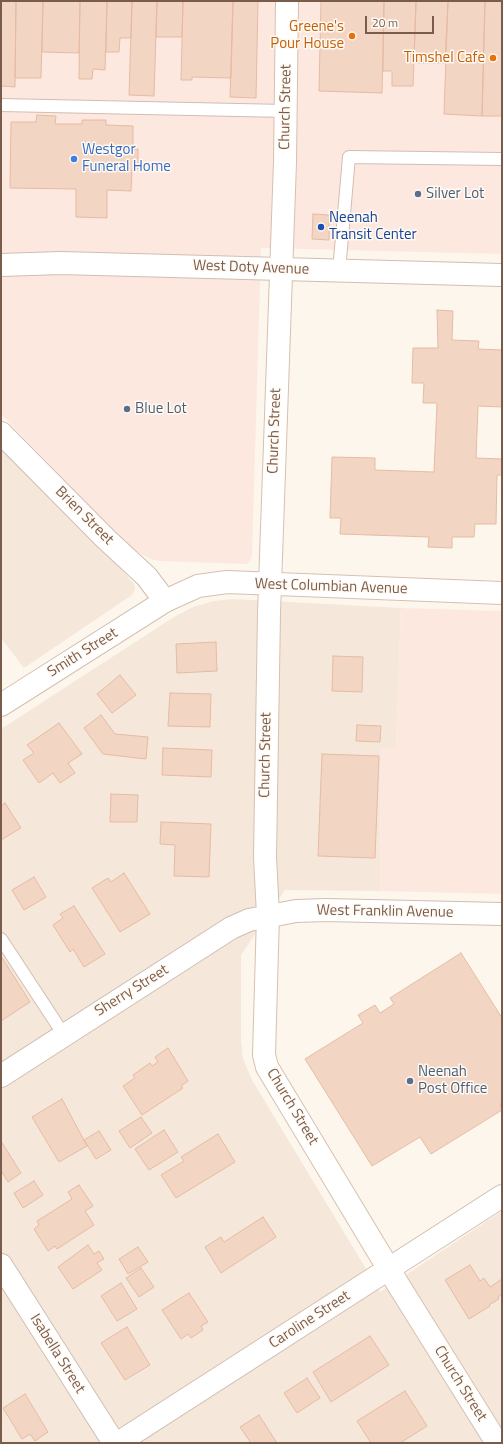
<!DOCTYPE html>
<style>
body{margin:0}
#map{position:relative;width:503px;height:1444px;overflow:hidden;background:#fdf6ec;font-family:"Titillium Web",sans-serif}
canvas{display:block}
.frame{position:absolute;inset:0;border:2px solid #7a5c4d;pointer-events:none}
.scale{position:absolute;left:365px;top:16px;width:69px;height:18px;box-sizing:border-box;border:2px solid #7a5c4d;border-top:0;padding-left:5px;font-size:12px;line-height:14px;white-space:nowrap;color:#7a5c4d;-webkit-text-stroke:3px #fffaf3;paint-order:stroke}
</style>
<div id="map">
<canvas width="503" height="1444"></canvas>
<div class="frame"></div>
<div class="scale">20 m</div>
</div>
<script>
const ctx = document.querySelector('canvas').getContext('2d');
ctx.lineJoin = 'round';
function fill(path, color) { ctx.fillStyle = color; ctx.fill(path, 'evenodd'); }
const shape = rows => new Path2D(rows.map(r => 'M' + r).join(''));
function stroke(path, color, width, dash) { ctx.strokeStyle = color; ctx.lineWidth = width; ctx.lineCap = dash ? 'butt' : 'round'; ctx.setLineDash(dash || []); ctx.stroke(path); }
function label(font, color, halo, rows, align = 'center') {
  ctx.font = font + ' "Titillium Web",sans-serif'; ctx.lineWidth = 3; ctx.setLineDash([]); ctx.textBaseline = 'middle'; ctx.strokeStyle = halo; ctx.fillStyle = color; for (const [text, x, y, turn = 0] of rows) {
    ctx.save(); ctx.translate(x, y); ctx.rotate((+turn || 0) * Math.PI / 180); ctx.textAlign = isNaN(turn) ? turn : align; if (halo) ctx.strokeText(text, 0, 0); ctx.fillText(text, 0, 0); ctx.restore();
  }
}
const residential = shape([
 [1,442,128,577,134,584,135,589,132,595,24,668,1,638],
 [234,599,401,608,396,749,381,749,380,891,285,890,241,955,241,1040,243,1059,252,1080,380,1292,502,1211,502,1443,1,1443,1,729,174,617,193,607,214,601]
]);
const commercial = shape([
 [1,1,502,1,502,254,261,248,252,555,250,561,247,564,160,561,151,559,141,554,127,544,1,414],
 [401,608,502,611,502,894,380,891,381,749,396,748]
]);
const building = shape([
 [1,1,16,1,15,87,1,86,1,1],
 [16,1,43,1,41,78,15,78,16,1],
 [43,1,80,1,79,53,42,52,43,1],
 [80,1,107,1,105,70,93,69,92,79,79,79,80,1],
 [107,1,132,1,131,38,120,38,119,52,106,52,107,1],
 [132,1,157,1,154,96,129,95,132,1],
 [157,1,183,1,182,37,156,37,157,1],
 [183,1,233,1,231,78,192,77,192,80,181,80,183,1],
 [233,1,258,1,256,98,230,97,233,1],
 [321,1,384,1,382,93,319,91,321,1],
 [384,1,416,1,413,86,392,86,392,71,383,71,384,1],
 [416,1,448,1,445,63,414,63,416,1],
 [448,1,485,1,482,116,444,114,448,1],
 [485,1,502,1,502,116,482,116,485,1],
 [37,115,56,116,55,124,82,124,82,120,106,120,106,125,133,126,133,149,138,149,138,169,132,169,131,191,107,190,107,218,76,217,76,189,10,188,11,122,36,122,37,115],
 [313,214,329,215,329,240,312,239,313,214],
 [437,310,453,311,452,340,479,341,478,349,502,350,502,407,478,406,476,458,502,459,502,475,497,475,496,524,475,524,474,537,452,537,452,548,428,547,429,537,340,534,341,518,330,518,332,457,375,458,375,470,434,472,437,403,423,403,424,383,412,383,413,348,438,348,437,310],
 [216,642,217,671,177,673,176,644,216,642],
 [333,656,363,657,362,692,332,691,333,656],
 [120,675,136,695,112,713,97,694,120,675],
 [170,693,211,694,210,727,168,726,170,693],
 [101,715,115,734,148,737,146,759,103,754,84,728,101,715],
 [59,723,82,754,68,763,75,773,60,783,53,773,39,783,23,760,34,753,27,745,59,723],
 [357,725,381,726,380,742,356,741,357,725],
 [163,748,212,750,211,777,162,775,163,748],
 [322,754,379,756,375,858,318,856,322,754],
 [111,794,138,795,137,822,110,822,111,794],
 [5,803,21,828,1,840,1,806,5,803],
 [161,822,211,824,209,877,174,876,175,845,160,844,161,822],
 [124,873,150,914,120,932,92,888,108,878,111,882,124,873],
 [34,877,46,897,24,910,12,890,34,877],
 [74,906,105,954,84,967,73,949,70,952,53,925,63,918,60,914,74,906],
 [461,953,502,1018,502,1103,500,1104,502,1110,431,1154,420,1137,372,1166,305,1059,363,1023,358,1015,375,1005,380,1013,394,1004,390,998,461,953],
 [1,956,30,1002,1,1021,1,956],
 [168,1048,188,1081,181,1086,183,1088,142,1115,123,1086,135,1078,133,1075,150,1063,152,1066,158,1062,155,1057,168,1048],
 [62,1099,87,1146,59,1162,32,1117,62,1099],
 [141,1117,152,1133,130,1148,119,1131,141,1117],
 [164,1130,178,1152,149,1170,135,1149,164,1130],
 [99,1131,111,1150,96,1159,84,1140,99,1131],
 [218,1134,235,1162,176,1198,161,1175,184,1161,181,1157,218,1134],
 [1,1141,21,1173,8,1182,1,1170,1,1141],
 [34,1181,43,1195,23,1208,14,1193,34,1181],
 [79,1185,93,1206,85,1211,94,1225,57,1249,55,1246,48,1251,34,1229,39,1225,37,1221,72,1199,68,1192,79,1185],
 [263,1217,276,1237,221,1273,205,1247,221,1237,224,1242,263,1217],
 [88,1245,94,1254,99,1251,104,1259,97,1263,102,1270,73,1289,58,1267,88,1245],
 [138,1247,148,1262,128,1274,119,1259,138,1247],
 [470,1265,480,1281,484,1278,490,1287,502,1279,502,1294,498,1297,499,1299,489,1305,490,1306,469,1319,445,1280,470,1265],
 [141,1268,154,1287,139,1297,126,1278,141,1268],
 [121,1283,137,1309,117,1321,101,1296,121,1283],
 [189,1293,208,1322,201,1326,203,1330,191,1338,188,1334,181,1339,162,1310,189,1293],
 [127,1327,150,1365,125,1380,101,1343,127,1327],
 [370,1336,389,1365,331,1402,313,1372,370,1336],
 [307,1378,320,1398,297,1413,284,1393,307,1378],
 [405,1391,427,1426,400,1443,371,1443,357,1421,405,1391],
 [25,1394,48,1432,35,1441,30,1434,22,1439,3,1408,25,1394],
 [259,1415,277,1443,251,1443,240,1427,259,1415]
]);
const lane = shape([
 [1,105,286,111],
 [339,271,349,157,502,159],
 [1,939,64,1035]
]);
const street = shape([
 [1,265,61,263,502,275],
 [1,433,106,539,147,577,165,601],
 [1,1076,231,928,249,920,296,911,326,910,502,914],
 [1,1265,114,1443],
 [118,1443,502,1196]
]);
const secondary = shape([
 [287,1,285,162,269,613,265,857,268,915,264,1055,267,1067,399,1286,497,1443],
 [1,705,165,601,198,586,227,582,502,593]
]);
const markers = [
 [352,36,4,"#e8710a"],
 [493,58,4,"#e8710a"],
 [74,159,4,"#3f7fe0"],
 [418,194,4,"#5c6f8a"],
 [321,227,4,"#1a4fb4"],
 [127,409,4,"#5c6f8a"],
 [410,1081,4,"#5c6f8a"]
];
const foodNames = [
 ["Greene's",344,27],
 ["Pour House",344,44],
 ["Timshel Cafe",485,58]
];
const streetNames = [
 ["Church Street",286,107,-89],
 ["West Doty Avenue",251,268,2],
 ["Church Street",275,431,-88],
 ["Brien Street",84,516,45],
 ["West Columbian Avenue",331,587,2],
 ["Smith Street",83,653,-32],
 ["Church Street",266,755,-89],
 ["West Franklin Avenue",385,912,1],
 ["Sherry Street",132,991,-32],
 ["Church Street",292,1107,59],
 ["Caroline Street",310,1320,-33],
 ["Isabella Street",57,1354,58],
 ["Church Street",460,1384,58]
];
const shopNames = [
 ["Westgor",82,150],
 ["Funeral Home",82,167]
];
const serviceNames = [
 ["Silver Lot",426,194],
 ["Blue Lot",135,409],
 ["Neenah",418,1072],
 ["Post Office",418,1089]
];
const transitNames = [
 ["Neenah",329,218],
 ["Transit Center",329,235]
];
fill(residential, '#f5e8da');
fill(commercial, '#fde8e0');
fill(building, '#f3d5c3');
stroke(building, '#e6bba3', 1);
stroke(lane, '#d1beb0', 14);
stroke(street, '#d1beb0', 24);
stroke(secondary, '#d6c0b0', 24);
stroke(lane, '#fff', 12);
stroke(street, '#fff', 22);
stroke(secondary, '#fff', 22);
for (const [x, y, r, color] of markers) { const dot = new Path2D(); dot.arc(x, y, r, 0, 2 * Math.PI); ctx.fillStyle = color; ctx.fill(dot); stroke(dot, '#fffaf3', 1.5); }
label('15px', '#c56008', '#fffaf3', foodNames, 'right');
label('15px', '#7a5c4d', '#fffaf3', streetNames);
label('15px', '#366cbe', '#fffaf3', shopNames, 'left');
label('15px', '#4e5e75', '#fffaf3', serviceNames, 'left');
label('15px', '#164399', '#fffaf3', transitNames, 'left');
</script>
